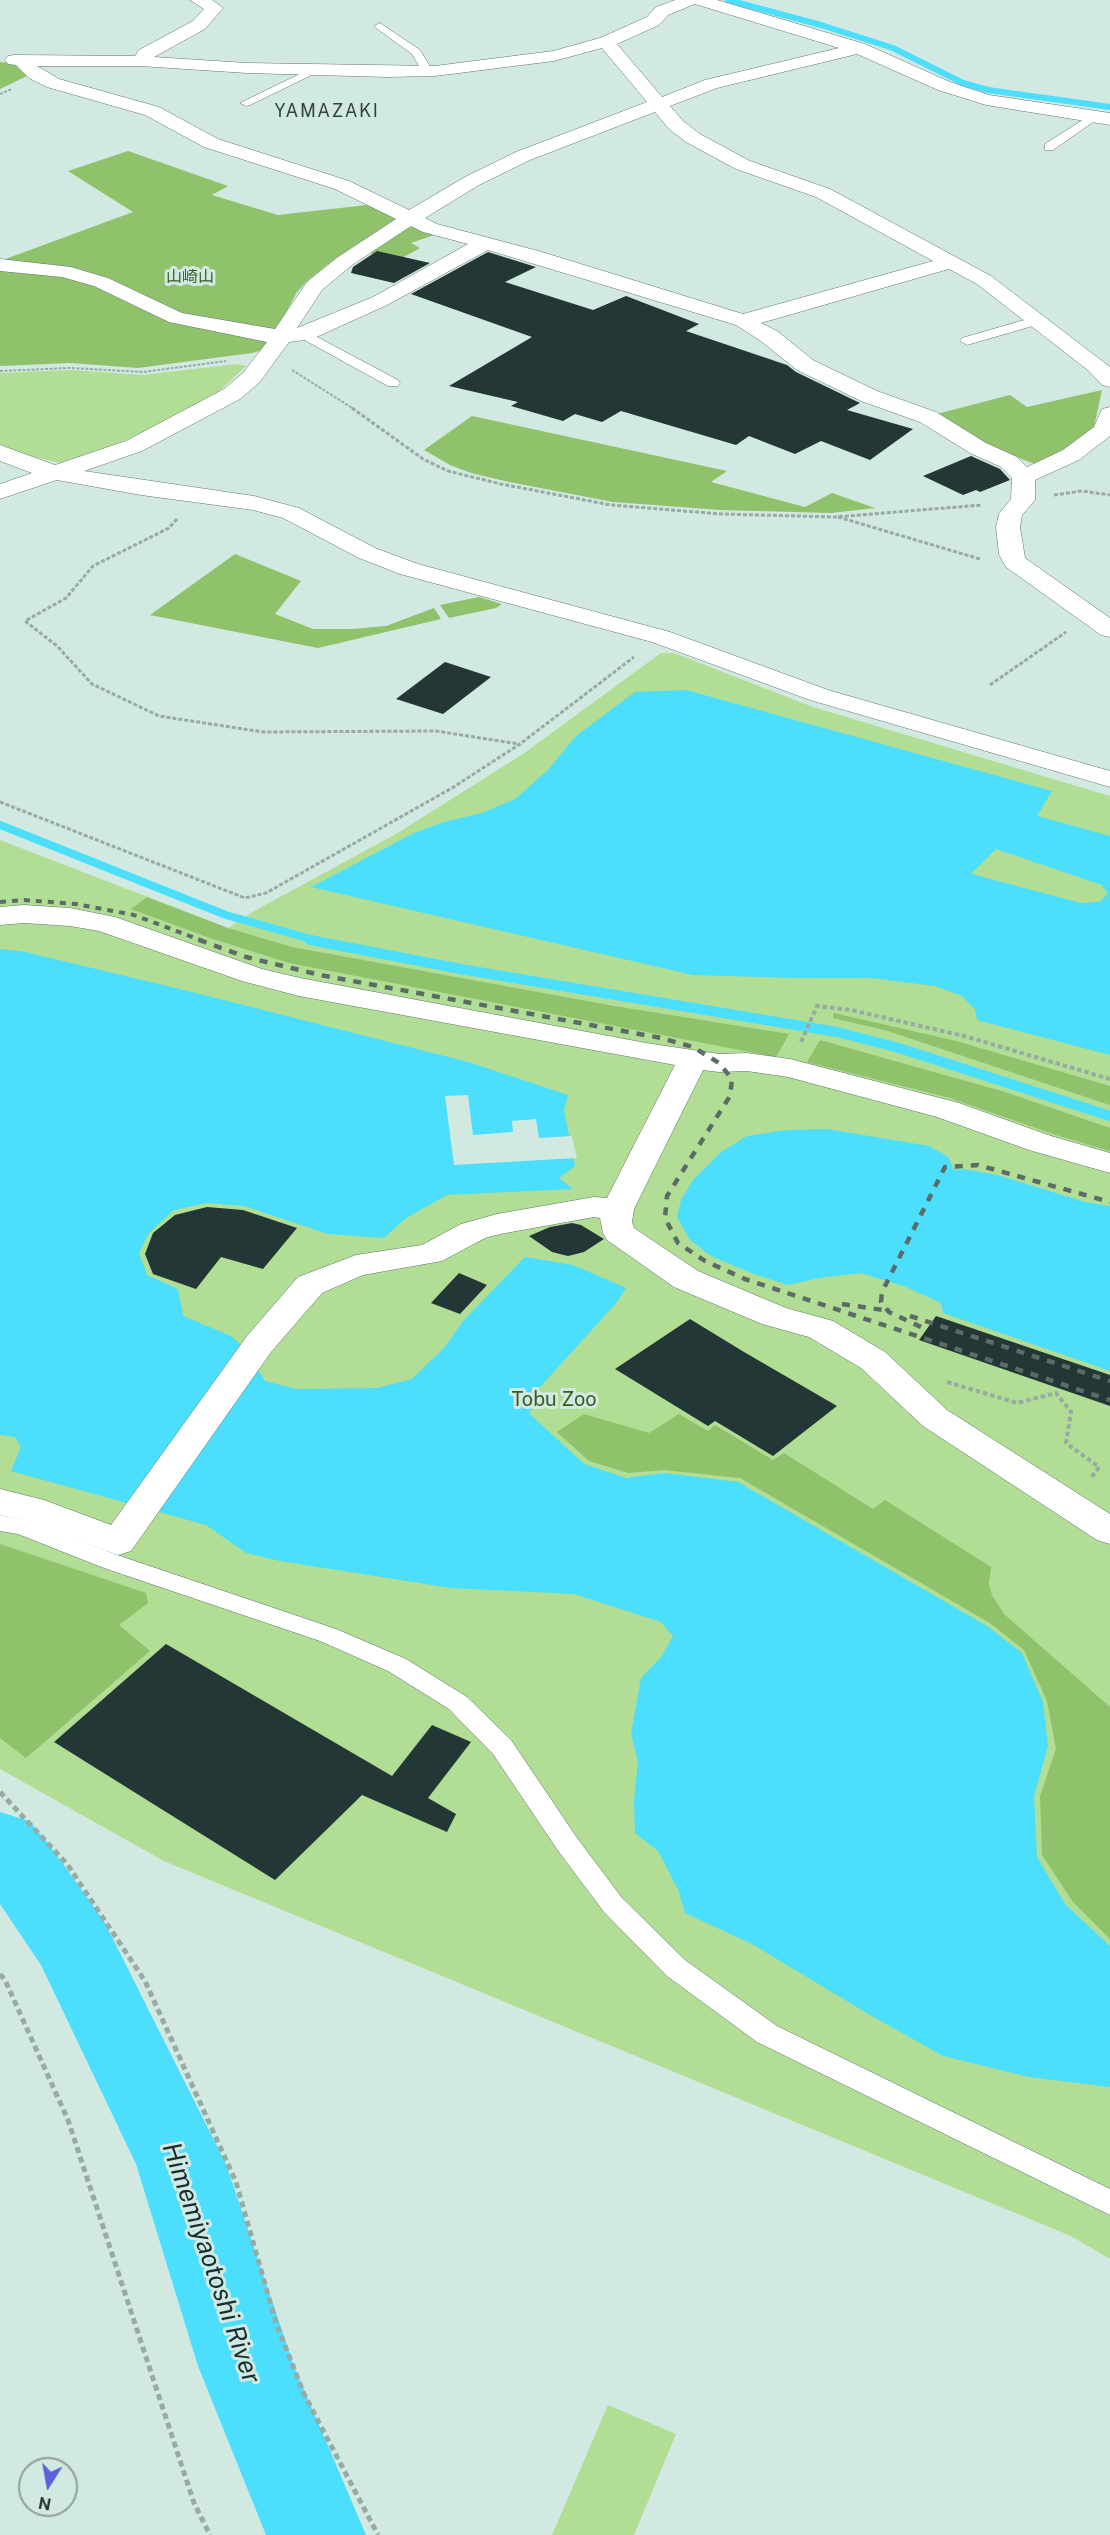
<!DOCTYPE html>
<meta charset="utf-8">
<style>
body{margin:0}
#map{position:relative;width:1110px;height:2535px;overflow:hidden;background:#d1e9e1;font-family:"Public Sans",sans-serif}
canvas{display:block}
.north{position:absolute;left:18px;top:2457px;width:60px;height:60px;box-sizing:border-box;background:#d1e9e1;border:2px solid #8d9f99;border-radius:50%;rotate:191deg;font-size:16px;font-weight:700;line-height:24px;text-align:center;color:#27302d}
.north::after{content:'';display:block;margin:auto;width:21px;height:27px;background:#5a61d9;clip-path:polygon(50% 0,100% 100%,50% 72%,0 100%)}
</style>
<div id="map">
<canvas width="1110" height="2535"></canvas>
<div class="north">N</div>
</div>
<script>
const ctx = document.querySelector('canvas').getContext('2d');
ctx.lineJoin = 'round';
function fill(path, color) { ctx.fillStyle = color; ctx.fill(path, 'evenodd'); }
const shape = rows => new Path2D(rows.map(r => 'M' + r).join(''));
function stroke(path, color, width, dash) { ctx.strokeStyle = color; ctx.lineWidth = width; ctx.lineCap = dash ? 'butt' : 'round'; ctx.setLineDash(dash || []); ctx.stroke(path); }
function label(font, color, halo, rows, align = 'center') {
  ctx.font = font + ' "Public Sans","Noto Sans JP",sans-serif'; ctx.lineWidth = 6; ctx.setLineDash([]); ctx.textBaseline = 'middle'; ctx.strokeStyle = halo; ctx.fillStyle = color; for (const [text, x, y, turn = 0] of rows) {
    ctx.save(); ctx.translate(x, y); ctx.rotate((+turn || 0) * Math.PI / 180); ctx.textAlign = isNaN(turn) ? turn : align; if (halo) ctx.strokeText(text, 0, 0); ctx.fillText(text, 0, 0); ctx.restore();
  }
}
const green = shape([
 [237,364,246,366,217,393,157,428,121,442,60,463,22,454,0,444,0,373,71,370,143,375],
 [661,653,674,653,813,707,1110,796,1110,2259,1071,2236,164,1861,0,1769,0,840,228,928,256,910,396,834,523,754],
 [608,2405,676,2434,634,2535,552,2535]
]);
const forest = shape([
 [0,62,13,63,27,76,0,89],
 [128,151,228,186,212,195,278,215,367,205,394,216,396,220,332,261,306,282,297,292,266,349,252,353,138,368,70,363,0,366,0,261,133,212,68,171],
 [415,227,437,234,411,243,420,248,395,262,370,253,407,228],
 [1102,390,1094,427,1063,452,1035,464,979,443,933,415,1010,395,1027,407],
 [472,416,727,471,711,482,805,507,832,493,875,508,831,513,720,510,613,502,509,482,471,473,450,465,424,450],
 [235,554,301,581,275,614,313,629,352,629,386,626,434,608,441,619,318,648,150,615],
 [479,597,502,604,496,608,449,618,440,605],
 [147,897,228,928,292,947,614,1006,789,1034,776,1057,289,963,210,938,131,909],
 [834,1013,956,1041,1110,1086,1110,1105,888,1031,833,1018],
 [820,1040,1005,1092,1110,1128,1110,1151,1056,1135,950,1098,807,1062],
 [584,1414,649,1433,679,1414,708,1431,715,1425,773,1460,784,1453,873,1509,885,1500,991,1567,989,1584,992,1595,1004,1614,1110,1707,1110,1939,1073,1902,1042,1855,1040,1796,1056,1749,1047,1701,1024,1650,990,1623,740,1478,664,1470,628,1473,589,1461,557,1432],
 [0,1544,146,1593,148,1603,119,1625,150,1651,26,1758,0,1738]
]);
const water = shape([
 [686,690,1052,791,1037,816,1110,836,1110,1055,977,1020,975,1009,962,996,935,986,871,978,795,978,693,975,311,887,414,833,444,822,482,813,515,799,548,770,575,737,635,692],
 [996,849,1102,885,1108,894,1099,902,1081,903,971,874],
 [0,949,25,952,188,991,468,1062,568,1095,564,1110,575,1166,559,1178,573,1189,447,1195,406,1218,384,1238,328,1234,244,1206,207,1203,174,1210,149,1233,139,1253,147,1275,178,1289,183,1316,231,1336,247,1350,265,1381,296,1389,377,1388,412,1379,445,1347,463,1321,525,1257,573,1265,626,1288,617,1302,532,1396,530,1414,584,1464,626,1478,664,1473,738,1482,987,1626,1022,1653,1043,1702,1048,1746,1034,1797,1037,1857,1065,1904,1110,1946,1110,2087,1029,2077,943,2056,870,2015,752,1944,685,1913,679,1892,658,1851,635,1833,634,1801,638,1761,631,1734,641,1678,662,1656,673,1636,661,1622,574,1594,451,1588,280,1561,246,1553,206,1525,11,1471,21,1447,15,1437,0,1435],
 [827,1129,929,1146,948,1157,954,1170,964,1169,997,1175,1085,1202,1110,1206,1110,1371,943,1313,941,1303,904,1286,860,1273,819,1278,788,1285,751,1273,711,1256,690,1240,677,1217,681,1200,693,1180,720,1153,747,1136,787,1130]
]);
const pier = shape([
 [468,1095,473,1135,513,1132,512,1121,536,1119,539,1138,572,1136,577,1158,454,1165,445,1096]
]);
const streamFar2 = shape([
 [728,0,821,25,893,48,963,83,988,90,1110,107]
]);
const streamFar1 = shape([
 [0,825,226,915,318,941]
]);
const stream = shape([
 [310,940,466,970,837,1032,899,1048,1110,1116]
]);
const river = shape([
 [0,1812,29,1821,48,1843,104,1921,116,1945,226,2164,294,2366,366,2535,266,2535,198,2366,136,2164,41,1965,0,1904,0,1812]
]);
const building = shape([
 [377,251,430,263,394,283,351,273,353,267],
 [488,252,536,267,505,282,593,310,626,296,699,324,686,331,787,365,796,372,860,403,847,410,913,429,870,460,821,441,795,454,749,436,736,445,621,411,602,422,575,414,563,421,511,406,518,402,449,386,532,337,411,294],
 [971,456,1000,469,1010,480,980,492,976,490,963,495,923,476],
 [445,662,491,677,443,714,396,699],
 [207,1207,243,1210,297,1228,263,1269,221,1257,196,1289,153,1274,145,1254,153,1233,175,1215],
 [572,1223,581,1225,604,1239,584,1252,568,1256,552,1252,529,1236,550,1227],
 [459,1273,487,1285,460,1314,431,1303],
 [936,1316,1110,1375,1110,1406,919,1340],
 [690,1319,744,1352,837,1406,773,1456,715,1421,708,1426,615,1369],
 [166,1644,392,1776,432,1725,471,1742,428,1798,456,1814,447,1832,362,1795,275,1880,54,1742]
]);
const pathFar3 = shape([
 [0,94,12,89],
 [292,370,354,409],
 [0,371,70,368,143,372,226,361]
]);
const pathFar2 = shape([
 [352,408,423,459,448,471,501,484,611,505,721,514,835,517,982,505],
 [1054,495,1082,491,1110,495],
 [838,517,980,559],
 [177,519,169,528,93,566,66,598,25,621,57,646,92,684,159,716,263,732,436,731,519,744],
 [990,685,1066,632],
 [0,802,245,898,266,893,452,788,520,744,634,657]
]);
const pathFar1 = shape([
 [801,1042,817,1006,851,1010,964,1036,1110,1079],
 [947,1382,1017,1403,1056,1393,1071,1412,1066,1443,1099,1467,1091,1478]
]);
const path = shape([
 [0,1792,67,1864,145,1981,236,2182,276,2323,304,2394,378,2535],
 [0,1974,5,1980,68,2120,194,2503,210,2535]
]);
const lane = shape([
 [380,23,420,50,433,71,431,73,423,73,412,54,376,28,374,26,380,23],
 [314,67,318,68,318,72,250,105,246,106,240,103,314,67],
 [1095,112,1101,116,1099,118,1053,150,1045,150,1045,144,1095,112],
 [1038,316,1045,320,1043,323,967,345,960,341,962,338,1038,316],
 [304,330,398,380,400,383,398,386,388,386,299,337,297,334,304,330],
 [0,1515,30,1521,120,1556,336,1629,406,1659,467,1697,511,1740,577,1838,622,1898,685,1960,777,2026,1110,2189,1110,2215,757,2042,667,1976,604,1912,559,1852,493,1754,449,1709,388,1671,320,1641,104,1568,18,1534,0,1531,0,1515]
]);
const street = shape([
 [190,0,212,0,223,8,205,29,154,57,247,63,435,66,553,51,600,38,647,17,656,7,675,0,717,0,865,44,950,82,989,95,1110,113,1110,125,986,105,938,90,857,54,717,88,670,106,683,121,700,134,750,161,830,189,991,276,1110,367,1110,387,1102,385,1089,371,977,284,949,269,761,323,777,331,813,360,877,391,936,412,986,443,1017,457,1027,467,1063,450,1094,427,1102,409,1110,407,1110,436,1079,460,1035,480,1035,500,1022,515,1020,527,1025,558,1110,618,1110,637,1101,635,1006,567,1003,562,999,554,996,527,999,514,1011,499,1012,478,1001,467,970,453,920,422,861,401,797,370,761,341,736,325,488,250,387,305,312,339,289,342,259,383,240,399,142,451,84,471,254,496,299,508,375,548,418,564,670,632,828,690,1110,771,1110,787,810,700,652,642,400,574,359,558,283,518,253,510,141,495,57,480,0,499,0,484,32,473,0,461,0,445,55,465,126,441,224,389,243,373,267,342,169,322,94,286,62,277,0,271,0,259,71,267,108,278,182,313,275,329,307,282,338,257,396,219,335,189,204,147,145,115,47,87,29,78,16,65,8,64,5,60,8,56,14,55,135,56,139,50,193,21,204,9,190,0],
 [695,4,839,48,705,80,662,97,617,44,659,25,668,15,695,4],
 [602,48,647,102,516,152,465,177,409,210,349,181,218,139,159,107,59,79,37,66,140,66,247,73,387,77,435,76,554,61,602,48],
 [655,112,669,129,686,142,736,169,816,197,933,261,743,314,542,252,437,224,425,218,479,185,530,160,655,112],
 [411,226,423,232,468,244,373,297,297,328,322,290,352,265,411,226],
 [24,905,70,908,115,917,262,969,300,978,646,1043,719,1054,747,1053,790,1059,959,1103,1051,1136,1110,1153,1110,1173,1029,1150,937,1117,788,1077,747,1071,719,1072,703,1070,634,1209,632,1222,634,1228,698,1271,786,1308,833,1321,885,1352,947,1410,1110,1514,1110,1544,1097,1540,923,1426,861,1368,809,1337,762,1324,674,1287,607,1240,603,1233,600,1218,594,1217,500,1234,485,1238,442,1261,363,1275,322,1293,271,1352,131,1551,118,1555,23,1520,0,1515,0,1489,44,1500,111,1525,247,1336,298,1277,356,1255,422,1245,461,1224,497,1214,594,1197,607,1198,675,1065,299,996,242,981,99,931,70,926,24,923,0,925,0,907,24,905]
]);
const railFar1 = shape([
 [0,902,24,900,76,904,134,915,203,941]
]);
const rail = shape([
 [199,940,246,957,320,975,661,1038,693,1047,719,1063,732,1079,730,1096,667,1196,665,1218,678,1243,705,1261,745,1279,1110,1400],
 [842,1304,890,1311],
 [910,1316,1110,1381],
 [921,1327,889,1312,881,1302,882,1292,945,1167,978,1165,1110,1202]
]);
const farParknames = [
 ["山崎山",190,277]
];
const farQuarternames = [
 ["YAMAZAKI",327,111]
];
const parkNames = [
 ["Tobu Zoo",554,1400]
];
const nearWaternames = [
 ["Himemiyaotoshi River",211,2263,71]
];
fill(green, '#b1dd94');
fill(forest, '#8fc26b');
fill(water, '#4bdefd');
fill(pier, '#d1e9e1');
stroke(streamFar2, '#4bdefd', 6);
stroke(streamFar1, '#4bdefd', 8);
stroke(stream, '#4bdefd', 10);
fill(river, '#4bdefd');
fill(building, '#223736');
stroke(lane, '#60746e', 1);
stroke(street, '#60746e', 1);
stroke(pathFar3, '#97aaa3', 2, [3, 1.5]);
stroke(pathFar2, '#97aaa3', 3, [4, 2]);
stroke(pathFar1, '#97aaa3', 4, [4.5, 3]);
stroke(path, '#97aaa3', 5, [6, 4]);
fill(lane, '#fff');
fill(street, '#fff');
stroke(railFar1, '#5d6b67', 4, [6, 6]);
stroke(rail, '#5d6b67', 4.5, [8, 8]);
label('16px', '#3a5b20', '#d1e9e1', farParknames);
ctx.letterSpacing = '1.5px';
label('18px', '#31443e', '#d1e9e1', farQuarternames);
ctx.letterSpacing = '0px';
label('20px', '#3a5b20', '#d1e9e1', parkNames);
label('italic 26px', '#152d33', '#d1e9e1', nearWaternames);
</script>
